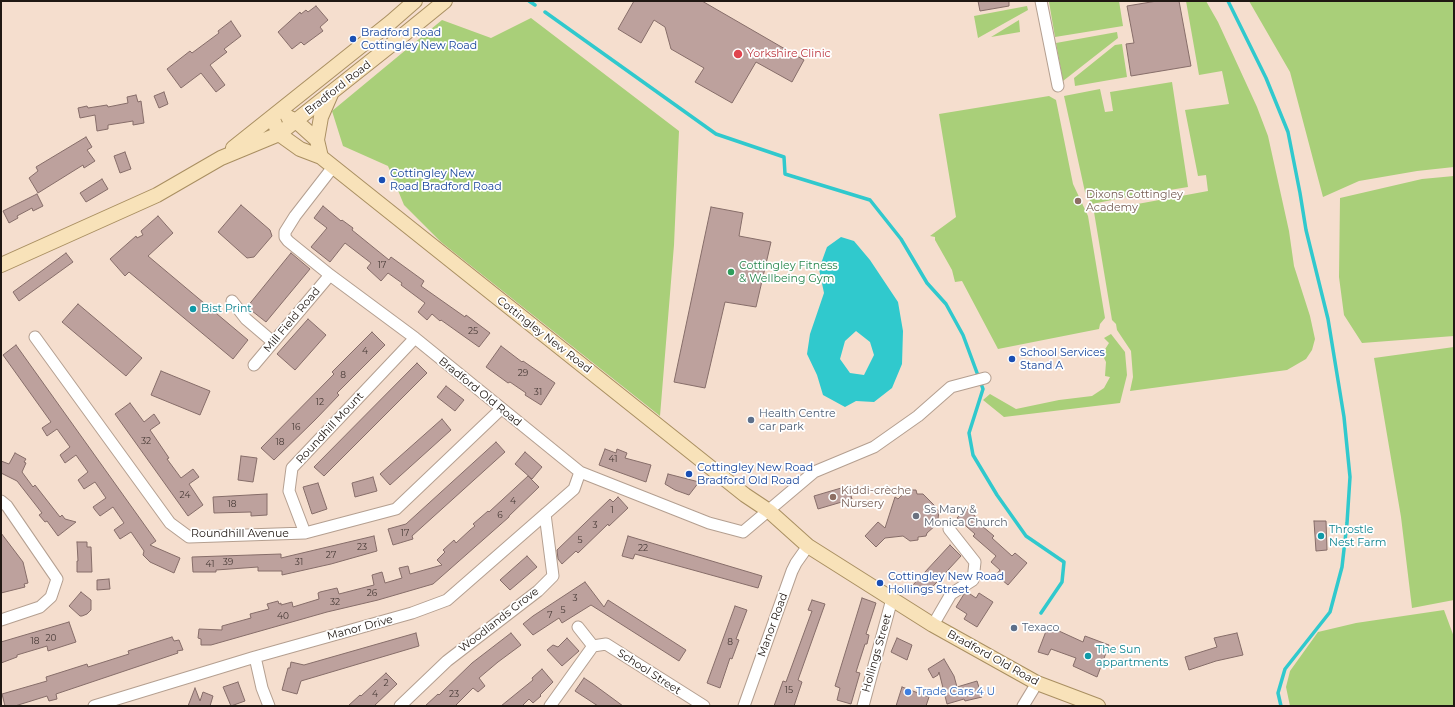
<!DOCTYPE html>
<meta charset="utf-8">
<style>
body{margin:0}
#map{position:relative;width:1455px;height:707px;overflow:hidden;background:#f5dece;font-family:Montserrat,sans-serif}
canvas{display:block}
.frame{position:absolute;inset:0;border:2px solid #201813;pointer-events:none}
</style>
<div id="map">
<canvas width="1455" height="707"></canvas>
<div class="frame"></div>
</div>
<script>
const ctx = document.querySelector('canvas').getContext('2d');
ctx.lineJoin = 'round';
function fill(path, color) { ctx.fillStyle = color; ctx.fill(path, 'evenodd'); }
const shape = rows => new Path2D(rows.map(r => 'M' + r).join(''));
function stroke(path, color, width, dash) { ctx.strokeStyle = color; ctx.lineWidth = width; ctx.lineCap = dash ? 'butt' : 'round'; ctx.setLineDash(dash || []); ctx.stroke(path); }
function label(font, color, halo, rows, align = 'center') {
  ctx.font = font + ' Montserrat,sans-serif'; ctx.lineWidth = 3.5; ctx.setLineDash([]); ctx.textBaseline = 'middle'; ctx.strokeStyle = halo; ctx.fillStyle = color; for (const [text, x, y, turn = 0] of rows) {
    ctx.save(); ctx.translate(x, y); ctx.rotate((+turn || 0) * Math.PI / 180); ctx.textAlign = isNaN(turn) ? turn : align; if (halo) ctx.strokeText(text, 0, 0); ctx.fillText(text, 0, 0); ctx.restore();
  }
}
const green = shape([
 [1054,1,1119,1,1123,26,1055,37,1049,2],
 [1186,1,1206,1,1218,22,1257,107,1268,136,1289,231,1294,266,1310,316,1315,339,1312,350,1306,359,1287,370,1130,391,1133,377,1131,351,1117,330,1116,324,1112,320,1094,212,1208,191,1206,175,1198,176,1185,110,1229,104,1222,71,1199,75],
 [1249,1,1454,1,1454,167,1417,171,1359,181,1323,197,1290,72],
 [1027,6,1028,10,978,38,974,16],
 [531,18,679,131,674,245,660,416,441,242,404,205,388,166,343,146,332,111,442,20,491,38],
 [1019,20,1020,32,991,37],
 [1117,32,1118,38,1063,81,1056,43],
 [1122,44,1127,77,1075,86,1074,78,1115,45],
 [1172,82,1188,187,1127,197,1092,204,1085,192,1064,96,1100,89,1105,112,1113,111,1110,92],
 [1049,96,1056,100,1073,184,1088,216,1105,318,1100,324,1099,329,998,349,962,281,955,282,952,270,935,240,935,237,930,236,956,217,939,114],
 [1454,176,1454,336,1362,343,1344,315,1339,277,1340,198,1422,179],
 [1111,334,1125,352,1127,375,1120,403,1004,417,983,400,990,394,1016,409,1059,400,1092,396,1104,388,1110,377,1105,376,1106,362,1102,354,1109,343,1104,338],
 [1454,347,1454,600,1412,608,1401,517,1374,358],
 [1444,610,1454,637,1454,705,1290,706,1286,687,1290,671,1318,632,1356,623]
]);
const water = shape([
 [841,237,854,241,870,260,898,302,903,331,902,364,892,388,874,402,856,401,845,407,823,395,817,375,807,354,810,334,824,293,819,269,827,247],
 [856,331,870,342,874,355,864,375,850,373,840,359,845,341]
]);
const stream = shape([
 [529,1,535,5],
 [1228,1,1266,78,1288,132,1300,193,1306,230,1328,319,1344,417,1350,477,1347,523,1342,567,1330,612,1285,669,1278,693,1281,706],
 [545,12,716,134,784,157,785,174,870,200,901,239,927,283,946,304,963,335,983,389,969,433,973,455,997,495,1026,536,1064,562,1062,582,1041,613]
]);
const building = shape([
 [634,1,702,1,804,60,792,82,756,62,732,103,695,82,704,68,671,49,665,27,654,20,641,43,618,29,634,1],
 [978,1,1009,1,1009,6,980,11,978,1],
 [1157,1,1179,1,1191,66,1131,76,1126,44,1134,43,1127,6,1157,1],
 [316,6,328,20,320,27,323,31,304,45,301,42,292,49,278,32,300,12,301,14,306,10,308,12,316,6],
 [231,21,241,36,224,49,227,52,210,65,225,85,216,92,201,73,181,88,167,69,190,51,192,53,219,33,218,31,231,21],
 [164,92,168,104,159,108,154,96,164,92],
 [136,95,138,102,141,101,144,123,133,125,133,121,108,125,108,129,97,131,95,115,80,118,78,108,87,106,88,108,107,105,108,107,128,103,127,97,136,95],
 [86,137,92,147,87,150,95,161,84,168,83,165,38,193,29,178,38,171,36,167,86,137],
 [125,152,131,169,120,173,114,156,125,152],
 [102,179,108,189,86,202,80,193,102,179],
 [37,194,43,206,33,211,32,208,17,216,18,218,9,223,3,211,37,194],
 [241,205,270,230,272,236,254,257,247,258,218,232,241,205],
 [323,206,341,221,342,220,353,228,352,230,389,260,391,257,424,281,421,286,465,317,466,315,490,333,479,347,441,320,440,321,432,314,427,320,418,312,425,303,401,285,402,283,388,273,381,281,367,268,371,263,345,243,330,262,311,247,327,228,314,218,323,206],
 [711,207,743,213,739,236,771,242,756,307,725,302,705,388,674,382,711,207],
 [158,216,173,233,148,256,248,340,233,359,129,272,125,276,110,259,136,236,137,238,143,235,141,231,158,216],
 [66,253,73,262,19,301,13,292,66,253],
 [291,253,310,269,266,322,247,307,291,253],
 [78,304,142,358,126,376,62,322,78,304],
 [308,319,326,335,295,370,277,354,308,319],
 [372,332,385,345,337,393,339,395,315,420,274,460,261,448,334,374,332,372,372,332],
 [16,345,156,541,150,545,180,558,174,573,150,562,143,555,144,551,131,532,120,539,114,530,124,523,113,507,100,516,95,510,93,507,106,498,95,482,84,489,78,480,88,472,76,455,65,463,60,455,70,447,57,429,47,436,42,428,51,422,3,355,16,345],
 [501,346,522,362,523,361,555,383,541,405,525,395,526,393,510,382,508,383,486,367,501,346],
 [417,363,427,373,324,476,314,467,417,363],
 [161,371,210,391,200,415,151,395,161,371],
 [446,386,464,400,455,411,437,397,446,386],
 [130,403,144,422,154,414,160,423,150,430,169,458,167,459,181,478,193,469,199,477,189,484,203,505,188,516,115,414,130,403],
 [442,419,451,430,390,485,380,474,442,419],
 [496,442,505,452,412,536,413,539,393,545,388,529,406,524,496,442],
 [605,449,616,453,617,449,627,453,625,458,651,465,646,482,599,465,605,449],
 [525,452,542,467,532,479,515,464,525,452],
 [15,453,26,459,24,462,26,463,22,472,33,487,35,485,60,517,62,515,65,519,76,522,58,536,47,521,45,522,39,515,42,513,17,481,1,473,1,461,9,464,15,453],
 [241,456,257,458,253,482,238,480,241,456],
 [668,474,699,482,689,495,675,490,665,484,668,474],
 [528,476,539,487,509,516,509,517,433,584,378,600,327,612,211,645,201,645,201,639,198,638,199,629,222,630,222,626,251,618,250,614,269,609,267,604,278,601,279,604,281,603,281,605,292,602,293,607,319,599,318,593,320,592,337,588,339,594,374,585,372,575,382,572,385,583,402,578,399,568,408,566,410,574,442,565,437,560,445,552,443,550,454,540,456,543,470,530,475,526,473,524,488,511,489,512,528,476],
 [373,477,377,491,355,497,352,483,373,477],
 [318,483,327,509,312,514,303,487,318,483],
 [848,486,852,499,818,509,814,496,848,486],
 [907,490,916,490,917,494,923,494,934,505,937,510,939,511,938,519,936,519,936,525,927,533,926,536,918,537,918,540,910,541,903,536,885,538,876,547,865,536,878,522,885,528,895,497,898,499,907,490],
 [267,494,267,515,251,516,251,512,214,513,213,497,267,494],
 [618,497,628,508,609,526,608,524,578,553,576,551,562,564,558,559,557,550,610,499,613,502,618,497],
 [966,508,984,524,982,526,994,536,992,538,1012,556,1015,553,1027,563,1008,585,996,575,1000,570,991,562,996,556,973,536,975,534,957,518,966,508],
 [1314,521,1326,521,1327,550,1316,551,1314,521],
 [1,533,23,562,28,583,24,584,25,587,1,593,1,533],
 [374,536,377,551,331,564,282,575,282,571,258,571,258,567,216,570,216,572,193,572,192,557,281,554,281,558,374,536],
 [628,536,762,576,758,588,635,554,633,559,622,556,628,536],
 [77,542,87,542,87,547,91,547,92,572,77,572,77,561,78,561,77,542],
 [950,545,961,556,923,597,912,586,950,545],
 [527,556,537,567,510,590,500,580,527,556],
 [109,579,110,589,97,590,97,580,109,579],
 [585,582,604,607,608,600,686,650,679,661,591,605,562,623,559,618,533,635,523,624,533,616,585,582],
 [81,592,91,600,91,610,87,614,82,616,80,616,69,606,81,592],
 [967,592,976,598,979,593,993,602,977,627,964,619,967,614,956,607,964,594,967,592],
 [862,598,876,603,866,634,869,635,867,644,865,644,856,672,860,673,851,704,837,700,840,688,835,686,862,598],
 [812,600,825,604,798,680,802,682,794,706,774,706,783,681,786,682,812,611,808,610,812,600],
 [735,606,747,610,736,639,739,640,732,659,730,658,720,688,707,683,735,606],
 [69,622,76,642,48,651,47,646,17,655,17,657,1,663,1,642,69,622],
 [1048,626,1083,642,1085,636,1109,645,1097,677,1073,666,1076,658,1051,649,1048,655,1038,652,1048,626],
 [416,633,419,646,301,681,297,694,282,690,288,668,290,668,291,662,304,665,416,633],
 [511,633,521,645,498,662,479,678,485,686,478,692,473,688,455,706,425,706,438,694,439,695,472,663,511,633],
 [1237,633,1243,655,1216,661,1189,670,1185,657,1217,647,1214,638,1237,633],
 [172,637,174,641,179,640,183,650,177,651,178,653,56,694,57,699,49,701,47,696,15,706,5,706,2,694,47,681,46,677,87,664,88,667,129,654,128,651,172,637],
 [567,638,579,651,562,666,547,650,553,645,558,647,567,638],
 [897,638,912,645,907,660,891,652,897,638],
 [944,659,954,676,957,687,977,681,982,697,965,701,964,699,947,704,939,672,938,675,933,678,928,669,944,659],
 [542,669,553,682,540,695,541,696,533,703,529,699,522,706,501,706,533,680,532,678,542,669],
 [386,673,397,684,374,706,348,706,360,695,361,696,386,673],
 [584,678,593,684,623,706,598,706,575,691,584,678],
 [238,682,245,701,231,706,223,687,238,682],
 [902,687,929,697,926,706,896,706,902,687],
 [195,688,200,701,203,692,213,696,210,706,188,706,195,688]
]);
const minor = shape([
 [1041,1,1058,86],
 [333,167,295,216,285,232,285,237,288,241,330,275,415,338,580,472,709,523,743,532,814,472,874,447,918,416,951,387,985,378],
 [232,301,246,319,273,342],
 [35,337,170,523,189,537,305,533,396,509,501,409],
 [254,365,330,275],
 [1,501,7,506,57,579,51,597,40,607,1,620],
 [305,533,289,491,292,468,415,338],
 [933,625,951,594,973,580,975,562,949,529],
 [578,627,593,646],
 [255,657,262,688,269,706],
 [94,706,255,657,412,613,447,600,574,489,580,472],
 [400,706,447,661,538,591,553,576,545,514],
 [550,706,593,646,606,644,704,706],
 [744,706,792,571,796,563,808,546],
 [863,706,892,599],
 [1023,706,1037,683]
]);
const major = shape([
 [272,117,279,134,300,149,321,157,745,495,769,511,808,546,933,625,1037,683,1098,706],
 [288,117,296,121,317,140],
 [233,148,391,22,415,1],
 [321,157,317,140,321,117,331,94],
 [1,265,157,195,221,158,279,134,391,45,445,1]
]);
const markers = [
 [353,39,4,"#1a4fb4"],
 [738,54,5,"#e0444e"],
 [382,180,4,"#1a4fb4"],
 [1078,201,4,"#8d6e63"],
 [731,272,4,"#2e9e5b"],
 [193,309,4,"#0f9aa8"],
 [1012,359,4,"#1a4fb4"],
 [751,420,4,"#5c6f8a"],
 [689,474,4,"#1a4fb4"],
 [833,497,4,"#8d6e63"],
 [916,516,4,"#6b7280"],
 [1321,536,4,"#0f9aa8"],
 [880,583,4,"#1a4fb4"],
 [1014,628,4,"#5c6f8a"],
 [1088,656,4,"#0f9aa8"],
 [908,692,4,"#3f7fe0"]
];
const numberNames = [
 ["17",382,265],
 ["25",473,331],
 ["4",365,351],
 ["29",523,373],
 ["8",343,375],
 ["31",538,392],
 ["12",320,402],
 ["16",296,427],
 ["32",146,441],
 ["18",280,442],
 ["41",613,459],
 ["24",185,495],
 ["4",513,501],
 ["18",232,504],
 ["1",612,510],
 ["6",500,515],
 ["3",595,525],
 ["17",405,533],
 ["5",580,540],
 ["23",362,547],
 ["22",643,548],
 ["27",331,555],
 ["39",228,562],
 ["31",299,562],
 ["41",210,564],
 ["26",372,593],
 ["3",575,598],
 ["32",335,602],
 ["5",563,610],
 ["7",550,615],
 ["40",283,616],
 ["20",51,638],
 ["18",35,641],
 ["8",730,642],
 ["2",386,683],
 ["15",789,690],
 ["4",375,694],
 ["23",454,694]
];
const transitNames = [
 ["Bradford Road",361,33],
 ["Cottingley New Road",361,46],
 ["Cottingley New",390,174],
 ["Road Bradford Road",390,187],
 ["School Services",1020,353],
 ["Stand A",1020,366],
 ["Cottingley New Road",697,468],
 ["Bradford Old Road",697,481],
 ["Cottingley New Road",888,577],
 ["Hollings Street",888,590]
];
const healthNames = [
 ["Yorkshire Clinic",747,54]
];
const streetNames = [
 ["Bradford Road",338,88,-38],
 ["Mill Field Road",292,320,-50],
 ["Cottingley New Road",544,335,38],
 ["Bradford Old Road",480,392,39],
 ["Roundhill Mount",330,428,-47],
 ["Roundhill Avenue",240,534],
 ["Woodlands Grove",499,620,-38],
 ["Manor Road",773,625,-70],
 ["Manor Drive",360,628,-15],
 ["Hollings Street",877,653,-74],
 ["Bradford Old Road",993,658,29],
 ["School Street",649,672,33]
];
const educationNames = [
 ["Dixons Cottingley",1086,195],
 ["Academy",1086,208],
 ["Kiddi-crèche",841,491],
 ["Nursery",841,504]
];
const leisureNames = [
 ["Cottingley Fitness",739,266],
 ["& Wellbeing Gym",739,279]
];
const cultureNames = [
 ["Bist Print",201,309],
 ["Throstle",1329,530],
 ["Nest Farm",1329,543],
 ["The Sun",1096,650],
 ["appartments",1096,663]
];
const serviceNames = [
 ["Health Centre",759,414],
 ["car park",759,427],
 ["Texaco",1022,628]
];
const worshipNames = [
 ["Ss Mary &",924,510],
 ["Monica Church",924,523]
];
const shopNames = [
 ["Trade Cars 4 U",916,692]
];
fill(green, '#a9cf79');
fill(water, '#30c9cd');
stroke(stream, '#30c9cd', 3.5);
fill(building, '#bda19d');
stroke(building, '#866d69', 1);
stroke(minor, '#b49f90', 13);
stroke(major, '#a98f61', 16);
stroke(minor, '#fff', 11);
stroke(major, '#f8e2b9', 14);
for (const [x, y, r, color] of markers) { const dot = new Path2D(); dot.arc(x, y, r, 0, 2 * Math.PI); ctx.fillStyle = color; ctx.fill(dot); stroke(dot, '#fff', 1.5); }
label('9px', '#473a36', null, numberNames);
label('11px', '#164399', '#fff', transitNames, 'left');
label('11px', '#be3a42', '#fff', healthNames, 'left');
label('11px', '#201813', '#fff', streetNames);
label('11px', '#785e54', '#fff', educationNames, 'left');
label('11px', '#27864d', '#fff', leisureNames, 'left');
label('11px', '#0d838f', '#fff', cultureNames, 'left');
label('11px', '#4e5e75', '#fff', serviceNames, 'left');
label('11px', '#5b616d', '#fff', worshipNames, 'left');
label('11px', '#366cbe', '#fff', shopNames, 'left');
</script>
